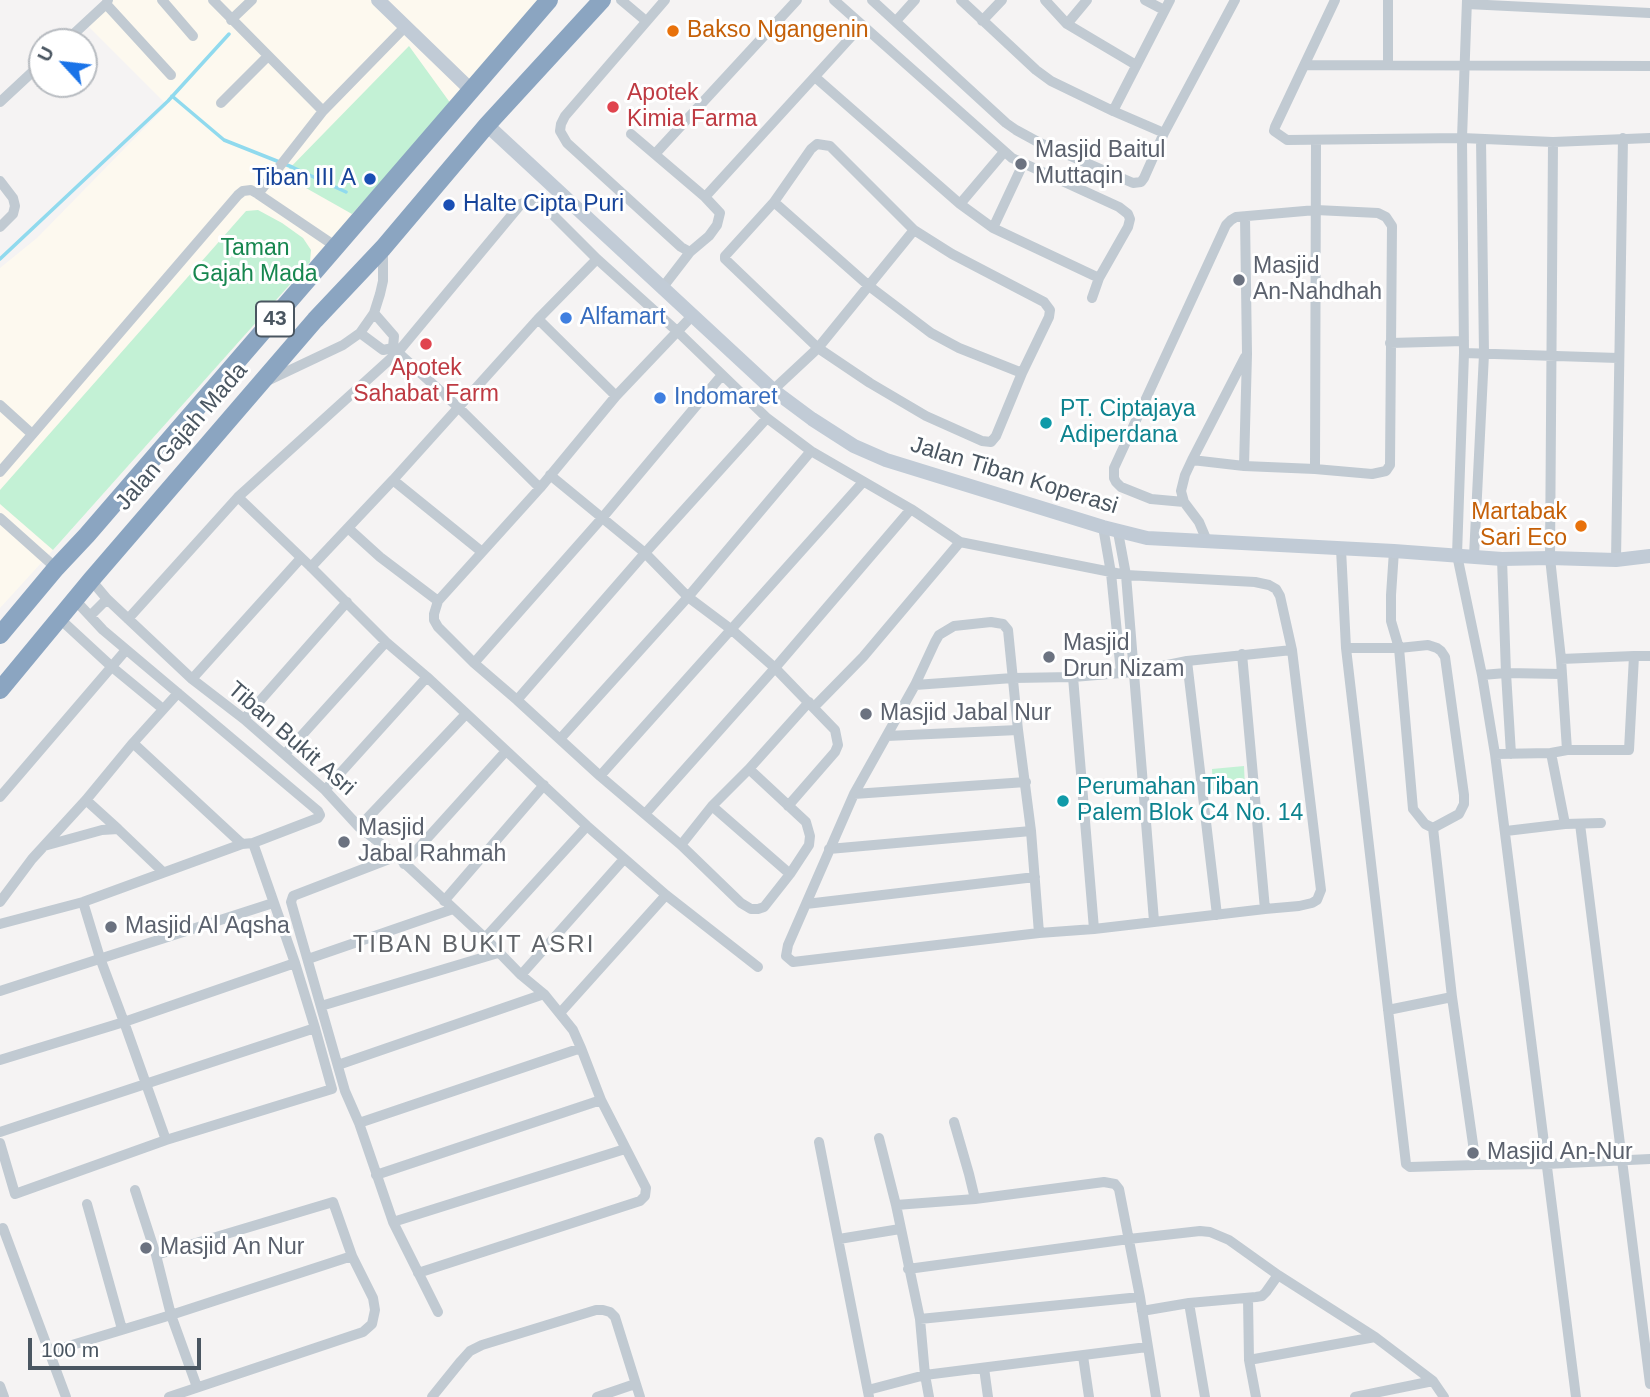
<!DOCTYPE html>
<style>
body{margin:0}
#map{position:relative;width:1650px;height:1397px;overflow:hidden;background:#f5f3f3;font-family:Arial,sans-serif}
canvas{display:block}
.north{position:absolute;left:28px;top:28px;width:70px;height:70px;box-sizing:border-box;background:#fff;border:2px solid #b7bbc0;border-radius:50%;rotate:297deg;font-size:19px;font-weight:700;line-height:28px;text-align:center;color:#4a5661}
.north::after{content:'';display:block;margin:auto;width:24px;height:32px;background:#1a73e8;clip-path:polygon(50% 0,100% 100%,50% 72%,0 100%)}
.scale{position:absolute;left:28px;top:1338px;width:173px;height:32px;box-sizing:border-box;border:4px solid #4a5661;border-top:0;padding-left:9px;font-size:21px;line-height:24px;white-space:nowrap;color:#4a5661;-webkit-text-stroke:5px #fff;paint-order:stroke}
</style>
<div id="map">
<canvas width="1650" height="1397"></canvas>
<div class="north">U</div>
<div class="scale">100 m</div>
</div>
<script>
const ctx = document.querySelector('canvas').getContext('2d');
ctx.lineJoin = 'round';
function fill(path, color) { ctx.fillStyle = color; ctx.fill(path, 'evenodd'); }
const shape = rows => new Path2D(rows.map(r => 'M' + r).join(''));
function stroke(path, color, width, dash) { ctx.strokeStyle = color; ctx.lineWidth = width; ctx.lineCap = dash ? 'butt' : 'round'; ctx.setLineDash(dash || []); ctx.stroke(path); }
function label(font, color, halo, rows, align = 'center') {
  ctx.font = font + ' Arial,sans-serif'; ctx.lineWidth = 6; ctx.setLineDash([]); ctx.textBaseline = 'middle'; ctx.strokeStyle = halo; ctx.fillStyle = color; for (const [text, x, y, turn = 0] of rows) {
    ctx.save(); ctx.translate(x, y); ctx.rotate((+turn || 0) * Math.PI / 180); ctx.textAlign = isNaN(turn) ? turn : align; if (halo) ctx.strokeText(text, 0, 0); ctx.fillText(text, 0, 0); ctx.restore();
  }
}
const commercial = shape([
 [108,0,549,0,451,104,53,550,0,608,0,268,37,238,167,105,86,24]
]);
const green = shape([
 [409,46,451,104,352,214,283,175],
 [258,210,282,223,303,238,311,250,310,262,53,550,0,504,0,490,246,211],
 [1244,766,1245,788,1213,791,1212,769]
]);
const stream = shape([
 [172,96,224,140,292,167,346,192],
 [0,259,168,101,229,34]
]);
const street = shape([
 [162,0,193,36],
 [213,0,323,111],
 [621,0,646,21],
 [834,0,1012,158,1119,207,1128,214,1130,219,1128,227,1099,278,1092,298],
 [872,0,1006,123,1016,130,1038,142,1133,183,1141,182,1144,178,1164,133,1235,0],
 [961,0,1036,70,1051,81,1113,111,1164,133],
 [1045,0,1067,24,1136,65],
 [1145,0,1164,10],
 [1335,0,1275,127,1274,131,1287,140,1462,138,1553,142,1650,138],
 [1467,0,1462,138,1464,353,1457,555,1482,675,1495,754,1576,1397],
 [106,4,171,75],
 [1467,4,1650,13],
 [231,20,252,0],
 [896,21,915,0],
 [982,21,1002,0],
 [1067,24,1087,0],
 [65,42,106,4,108,0],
 [1305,65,1650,66],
 [1388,65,1388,0],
 [815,77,960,204,993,228,1099,278],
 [0,102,42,63],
 [221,103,268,56],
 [1113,111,1170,0],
 [631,134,705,197,720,213,717,225,709,236,690,252,681,247,567,143,560,131,561,124,565,116,665,0],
 [1553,142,1550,558,1561,659,1567,750],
 [817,144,830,146,914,230,952,254,1044,302,1050,310,1049,317,1022,373,996,436,991,442,982,441,926,416,870,383,818,348,725,259,725,256,774,202,811,149,817,144],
 [655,154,797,0],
 [0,181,13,198,15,206,13,214,0,227],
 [258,194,323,111,406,26],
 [705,197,861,26],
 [774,202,869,286,931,333,959,348,1022,373],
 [960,204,1004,152],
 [993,228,1023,164],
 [663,287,690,252],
 [374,313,394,336,393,348],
 [693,315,616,396,540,488,438,601,434,614,434,620,438,627,474,663,517,700,600,776,681,845,741,903,751,909,758,909,764,907,790,874,809,845,810,836,806,822,749,769],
 [538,319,616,396],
 [360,333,383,350,393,348,458,407,540,488],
 [1390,343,1464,341],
 [1464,353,1618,358],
 [267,381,343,345,360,333,374,313,380,294,383,281,383,249],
 [773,390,818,348,914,230],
 [0,405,32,434],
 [1244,466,1247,354,1245,217],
 [1315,469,1316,140],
 [0,472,238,195,243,191,251,190,258,194,335,246],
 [550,475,645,553,688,597,732,630,775,668,835,730,838,745,835,752,788,806],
 [393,480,482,552],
 [238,497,311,567,386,642,427,677,587,826,666,895,758,967],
 [1184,502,1151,499,1121,487,1116,482,1114,478,1114,468,1226,225,1231,220,1236,217,1316,210,1378,213,1386,217,1392,226,1390,465,1386,471,1372,474,1315,469,1244,466,1192,460],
 [0,518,56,568],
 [1103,527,1111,573,1121,673],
 [348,528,380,557,438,601],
 [1118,532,1126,575,1154,921],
 [1207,541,1199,522,1184,502,1181,491,1185,475,1192,460,1245,357],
 [1341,549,1346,648,1406,1164,1410,1167,1476,1165,1547,1164,1650,1159],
 [1474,556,1484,354,1481,139],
 [1502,559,1506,673,1511,754],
 [1616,560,1623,138],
 [311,567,393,480,538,319,597,259],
 [91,580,107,599,192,679,244,719,325,790,359,827,397,856,485,938,521,975,544,994,573,1030,581,1048,601,1100,646,1188,645,1196,640,1201,418,1273],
 [90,616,107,599],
 [60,619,112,667,163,709],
 [128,619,238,497,398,352,521,204,531,200,538,202,545,207,597,259,678,332,767,418,811,451,911,509,960,542,1126,575,1255,582,1269,585,1276,589,1280,596,1292,650,1321,890,1317,900,1312,903,1299,906,1265,909,1094,929,1039,933,793,962,786,956,788,945,854,794,915,685,935,642,939,635,954,626,991,622,1003,624,1008,630,1018,730,1031,831,1039,933],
 [1346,648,1399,648,1428,645,1437,648,1441,651,1445,657,1464,795,1464,804,1459,814,1433,828,1425,824,1413,809,1399,648,1391,621,1391,595,1394,551],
 [1242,654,1265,909],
 [1561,659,1634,656],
 [1187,661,1217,915],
 [474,663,603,517,722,375],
 [1482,675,1506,673,1561,674],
 [1073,677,1094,929],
 [192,679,301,558],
 [915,685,1013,678,1073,677,1133,672,1187,661,1292,650],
 [517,700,645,553,767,418],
 [814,707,863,657,960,542],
 [244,719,347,602],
 [887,736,1018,730],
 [560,739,688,597,811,451],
 [133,743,242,844],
 [1551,753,1565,824],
 [285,754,386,642],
 [1495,754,1551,753,1567,750,1629,750,1634,656,1650,656],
 [600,776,863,482],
 [325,790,427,677],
 [854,794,1026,782],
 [0,797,126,650],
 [86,800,118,829],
 [712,806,790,874],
 [645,814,775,668,911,509],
 [1580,824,1650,1384],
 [359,827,466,714],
 [1433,828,1452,997,1476,1165],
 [1506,831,1565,824,1601,823],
 [681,845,712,806,749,769,809,702],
 [44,846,102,830,118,829,163,872],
 [829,849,1031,831],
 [397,856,293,896,291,902,345,1091,359,1123,393,1222,438,1312],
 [404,864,506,751],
 [444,901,544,785],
 [0,902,32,859,86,800,133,743,178,693],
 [83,902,100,958,124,1022,166,1140],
 [806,904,1035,877],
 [0,924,83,902,242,844,253,843,318,818,320,815,318,811,103,630,76,601],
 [485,938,587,826],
 [308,959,453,909],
 [521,975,624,859],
 [0,991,273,903],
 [321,1006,498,953],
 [1388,1010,1452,997],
 [560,1013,666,895],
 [0,1060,124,1022,295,963],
 [338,1065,544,994],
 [954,1122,969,1174,975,1199],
 [359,1123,581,1048],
 [0,1132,315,1028,295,963,253,843],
 [879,1138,896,1205,920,1319,925,1375,929,1397],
 [819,1142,869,1397],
 [0,1143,15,1194,166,1140,332,1089,315,1028],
 [376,1175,601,1100],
 [135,1190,156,1255,171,1315,197,1387],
 [87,1204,122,1329],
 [896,1205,975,1199,1104,1182,1115,1184,1119,1189,1140,1297,1156,1397],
 [393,1222,625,1149],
 [3,1228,66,1397],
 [839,1239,900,1229],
 [156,1255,333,1202,352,1256,373,1298,375,1310,372,1324,363,1332,169,1397],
 [908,1269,1129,1239,1200,1231,1210,1232,1229,1240,1278,1275,1266,1292,1262,1296,1256,1297,1189,1303,1142,1311],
 [1278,1275,1375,1337,1433,1381,1444,1397],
 [1248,1298,1249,1360,1256,1397],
 [1189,1303,1205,1397],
 [920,1319,1140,1297],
 [49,1352,171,1315,352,1256],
 [1083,1356,1089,1397],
 [1249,1360,1375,1337],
 [984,1368,988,1397],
 [0,1386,4,1397],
 [868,1390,925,1375,1147,1347],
 [432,1397,461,1361,470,1351,482,1345,596,1310,603,1310,610,1312,615,1317,640,1397],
 [597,1397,635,1384],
 [1355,1397,1433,1381]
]);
const secondary = shape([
 [378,0,470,89],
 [487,125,773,390,812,419,854,446,886,460,1103,527,1147,538,1394,551,1502,559,1550,558,1616,560,1650,556]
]);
const highway = shape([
 [0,635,56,568,87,535,549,0],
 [0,690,91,580,315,320,383,248,487,125,602,0]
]);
const markers = [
 [673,31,7,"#e8710a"],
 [613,107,7,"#e0444e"],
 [1021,164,7,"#6b7280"],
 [370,179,7,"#1a4fb4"],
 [449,205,7,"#1a4fb4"],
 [1239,280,7,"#6b7280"],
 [566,318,7,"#3f7fe0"],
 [426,344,7,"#e0444e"],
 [660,398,7,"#3f7fe0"],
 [1046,423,7,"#0f9aa8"],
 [1581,526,7,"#e8710a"],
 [1049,657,7,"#6b7280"],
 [866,714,7,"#6b7280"],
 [1063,801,7,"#0f9aa8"],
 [344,842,7,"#6b7280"],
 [111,927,7,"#6b7280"],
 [1473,1153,7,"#6b7280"],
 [146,1248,7,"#6b7280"]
];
const shields = [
 [275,319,38]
];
const shieldNames = [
 ["43",275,319]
];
const foodNames = [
 ["Bakso Ngangenin",687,31],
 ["Martabak",1567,513,"right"],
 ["Sari Eco",1567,539,"right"]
];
const healthNames = [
 ["Apotek",627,94],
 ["Kimia Farma",627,120],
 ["Apotek",426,369,"center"],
 ["Sahabat Farm",426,395,"center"]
];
const worshipNames = [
 ["Masjid Baitul",1035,151],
 ["Muttaqin",1035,177],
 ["Masjid",1253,267],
 ["An-Nahdhah",1253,293],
 ["Masjid",1063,644],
 ["Drun Nizam",1063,670],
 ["Masjid Jabal Nur",880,714],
 ["Masjid",358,829],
 ["Jabal Rahmah",358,855],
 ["Masjid Al Aqsha",125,927],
 ["Masjid An-Nur",1487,1153],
 ["Masjid An Nur",160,1248]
];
const transitNames = [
 ["Tiban III A",356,179],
 ["Halte Cipta Puri",463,205,"left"]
];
const parkNames = [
 ["Taman",255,249],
 ["Gajah Mada",255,275]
];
const shopNames = [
 ["Alfamart",580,318],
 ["Indomaret",674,398]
];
const cultureNames = [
 ["PT. Ciptajaya",1060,410],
 ["Adiperdana",1060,436],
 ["Perumahan Tiban",1077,788],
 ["Palem Blok C4 No. 14",1077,814]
];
const streetNames = [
 ["Jalan Gajah Mada",182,437,-49],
 ["Jalan Tiban Koperasi",1014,476,17],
 ["Tiban Bukit Asri",291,739,41]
];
const neighbourhoodNames = [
 ["TIBAN BUKIT ASRI",474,945]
];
fill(commercial, '#fdf9ef');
fill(green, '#c3f1d5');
stroke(stream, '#90daee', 3.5);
stroke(street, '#c1cad2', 10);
stroke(secondary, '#c1cbd6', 14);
stroke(highway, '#8ba5c1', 18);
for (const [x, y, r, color] of markers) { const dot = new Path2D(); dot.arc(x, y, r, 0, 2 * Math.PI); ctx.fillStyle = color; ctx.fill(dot); stroke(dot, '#fff', 2.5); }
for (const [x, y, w] of shields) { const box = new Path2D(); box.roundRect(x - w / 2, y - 17.5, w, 35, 5); ctx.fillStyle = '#fff'; ctx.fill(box); stroke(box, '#4a5661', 2); }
label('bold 21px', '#4a5661', null, shieldNames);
label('23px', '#c56008', '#fff', foodNames, 'left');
label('23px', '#be3a42', '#fff', healthNames, 'left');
label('23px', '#5b616d', '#fff', worshipNames, 'left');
label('23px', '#164399', '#fff', transitNames, 'right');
label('23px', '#17864f', '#fff', parkNames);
label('23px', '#366cbe', '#fff', shopNames, 'left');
label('23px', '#0d838f', '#fff', cultureNames, 'left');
label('23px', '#4a5661', '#fff', streetNames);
ctx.letterSpacing = '2px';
label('24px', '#5f6368', '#fff', neighbourhoodNames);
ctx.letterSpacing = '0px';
</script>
